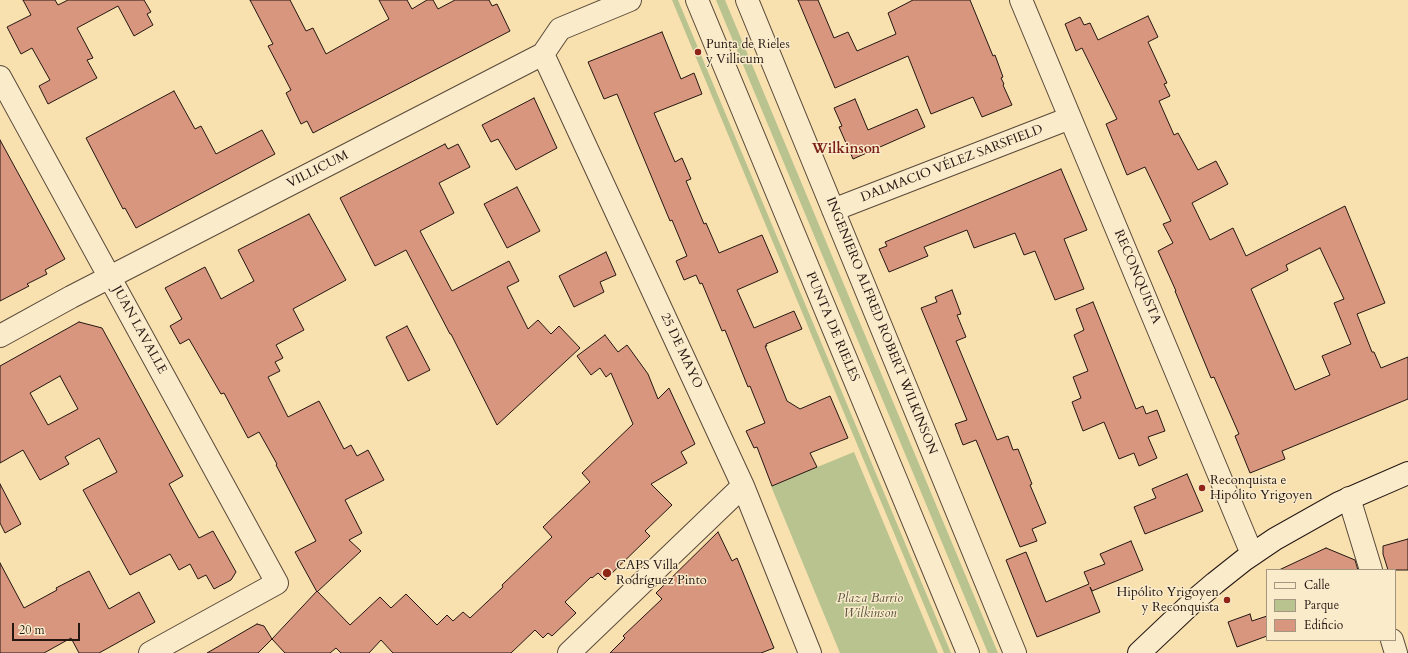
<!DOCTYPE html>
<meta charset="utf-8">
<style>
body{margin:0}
#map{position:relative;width:1408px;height:653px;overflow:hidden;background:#f8e0af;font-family:Cardo,serif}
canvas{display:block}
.legend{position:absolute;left:1266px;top:569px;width:130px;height:72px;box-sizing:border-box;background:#faebcb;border:1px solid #a49681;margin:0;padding:5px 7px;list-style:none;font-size:12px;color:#241712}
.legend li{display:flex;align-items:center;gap:8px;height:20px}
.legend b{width:20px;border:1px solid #a49681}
.scale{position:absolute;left:12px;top:623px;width:68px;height:18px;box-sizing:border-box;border:2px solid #241712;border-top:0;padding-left:5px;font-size:12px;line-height:14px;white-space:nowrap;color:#241712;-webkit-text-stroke:3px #faebcb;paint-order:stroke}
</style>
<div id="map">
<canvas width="1408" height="653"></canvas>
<ul class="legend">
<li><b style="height:5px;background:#faebcb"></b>Calle</li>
<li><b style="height:11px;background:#b8c38f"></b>Parque</li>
<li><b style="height:11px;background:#d8967f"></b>Edificio</li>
</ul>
<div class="scale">20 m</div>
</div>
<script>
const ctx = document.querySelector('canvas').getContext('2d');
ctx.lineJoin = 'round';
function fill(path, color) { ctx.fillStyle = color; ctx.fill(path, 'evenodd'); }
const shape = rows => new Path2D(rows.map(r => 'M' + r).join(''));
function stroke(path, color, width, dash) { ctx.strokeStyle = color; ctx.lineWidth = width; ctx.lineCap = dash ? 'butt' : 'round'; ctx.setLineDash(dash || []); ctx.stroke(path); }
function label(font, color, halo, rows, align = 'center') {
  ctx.font = font + ' Cardo,serif'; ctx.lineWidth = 3; ctx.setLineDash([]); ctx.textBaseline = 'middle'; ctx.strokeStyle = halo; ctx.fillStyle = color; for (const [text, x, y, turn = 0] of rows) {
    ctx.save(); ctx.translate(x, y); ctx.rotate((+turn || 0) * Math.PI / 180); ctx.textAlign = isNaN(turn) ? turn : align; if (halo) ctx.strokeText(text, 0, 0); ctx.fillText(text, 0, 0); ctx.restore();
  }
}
const green = shape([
 [672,0,678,0,951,653,944,653],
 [716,0,725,0,998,653,988,653],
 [854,452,938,653,840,653,771,486]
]);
const building = shape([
 [23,0,55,0,58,5,68,0,144,0,151,12,147,14,153,25,134,36,118,6,77,28,93,58,87,60,97,78,48,104,39,86,50,80,32,48,21,54,7,27,31,15,23,0],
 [250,0,290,0,306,31,313,28,326,54,389,19,379,0,407,0,412,9,427,0,433,0,438,9,455,0,489,0,492,6,497,4,510,31,313,133,307,121,301,124,286,93,291,90,268,46,273,44,250,0],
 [798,0,818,0,834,38,848,32,857,51,896,34,888,13,913,0,970,0,993,56,995,55,1003,77,1001,78,1004,84,1003,85,1012,105,982,117,973,97,931,114,908,56,835,88,798,0],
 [1148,16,1158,37,1148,42,1167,83,1164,84,1170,96,1159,101,1174,135,1178,133,1198,170,1216,161,1228,184,1192,203,1210,240,1233,228,1246,256,1345,206,1385,303,1357,314,1372,352,1374,352,1381,368,1408,357,1408,399,1282,451,1285,459,1250,473,1235,436,1239,434,1214,377,1211,378,1175,291,1176,291,1158,251,1173,243,1163,224,1171,221,1145,167,1127,175,1106,124,1117,119,1082,48,1076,51,1065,24,1080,17,1084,25,1090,23,1098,40,1148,16],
 [1320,248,1344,299,1334,303,1351,344,1322,356,1330,375,1295,390,1251,289,1288,270,1286,265,1320,248],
 [662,32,681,79,694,73,702,94,654,113,675,162,682,158,691,179,686,181,704,224,706,223,719,253,762,235,778,272,737,290,754,328,794,311,802,329,766,344,767,346,765,346,787,401,800,409,830,396,848,438,810,453,817,467,772,486,757,447,754,448,746,431,765,423,750,386,748,387,725,330,722,331,702,283,700,284,696,275,684,280,676,261,687,256,672,220,670,221,617,94,604,99,588,62,662,32],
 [174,91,195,129,201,126,216,154,262,130,275,154,136,228,125,208,123,209,86,138,174,91],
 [534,98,557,148,516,170,498,139,491,142,482,125,534,98],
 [855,99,868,130,917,109,925,127,853,159,839,127,842,126,834,108,855,99],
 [0,140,65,259,45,270,47,274,27,284,29,286,0,301,0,140],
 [445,144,448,149,458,144,470,167,439,183,454,213,420,231,452,291,509,261,519,281,507,287,528,329,538,320,551,334,559,326,580,348,497,425,451,334,450,334,406,250,375,266,340,198,445,144],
 [1061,169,1087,230,1064,239,1084,289,1055,300,1035,251,1024,255,1015,233,974,248,967,230,924,247,928,256,889,272,879,249,887,246,885,242,1061,169],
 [517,187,540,231,507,248,484,204,517,187],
 [309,214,346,280,293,309,304,330,276,345,283,358,275,362,280,371,268,377,288,417,319,401,344,449,351,445,357,456,368,450,384,480,345,500,362,533,349,540,361,551,317,592,295,552,316,541,276,465,277,464,259,432,248,438,224,393,221,394,189,339,180,344,170,326,182,319,165,288,205,267,221,299,254,281,238,250,309,214],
 [606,252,616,275,600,282,604,292,574,307,559,276,606,252],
 [952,290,961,314,957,315,966,337,956,341,997,440,1008,436,1013,450,1018,449,1032,484,1030,485,1046,523,1032,529,1037,541,1020,547,976,440,963,445,955,424,967,420,921,308,937,302,935,297,952,290],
 [1093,302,1136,409,1143,406,1146,414,1157,410,1165,431,1148,437,1157,458,1139,466,1134,453,1119,459,1104,422,1083,431,1072,402,1081,398,1073,377,1088,371,1074,335,1084,330,1076,309,1093,302],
 [79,322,102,328,183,476,169,484,187,517,199,538,213,531,236,572,231,580,214,589,206,575,198,579,190,564,179,570,170,554,130,575,83,490,117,472,99,438,65,457,69,464,40,480,23,450,0,463,0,366,79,322],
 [60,376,78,409,48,425,30,393,60,376],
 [407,326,430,370,408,381,386,337,407,326],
 [605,335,618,352,627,345,648,374,658,399,669,388,695,444,681,452,687,463,651,484,672,505,645,531,650,536,605,580,598,573,592,578,591,577,565,602,576,613,552,636,548,633,543,638,535,630,511,653,393,653,381,640,369,653,341,653,336,648,330,653,285,653,272,639,317,591,350,625,380,597,391,608,406,594,437,625,447,615,453,621,463,612,470,618,503,587,502,585,552,537,543,527,590,482,582,473,633,424,611,373,606,377,600,368,591,375,577,356,605,335],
 [1187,474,1203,511,1145,534,1134,507,1156,498,1152,489,1187,474],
 [0,484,21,524,5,533,0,523,0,484],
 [718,532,732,561,737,558,774,648,761,653,610,653,625,638,623,636,662,599,656,593,718,532],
 [1408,539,1408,570,1388,570,1383,554,1383,546,1408,539],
 [1131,541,1143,570,1092,591,1090,587,1100,612,1037,637,1006,560,1026,552,1046,602,1089,584,1084,572,1105,564,1100,554,1131,541],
 [1326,548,1355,560,1358,570,1279,570,1326,548],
 [0,563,24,608,57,590,56,588,89,571,109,609,139,592,155,622,99,653,79,653,71,638,44,653,0,653,0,563],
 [1250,614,1252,621,1267,616,1267,636,1237,647,1228,622,1250,614],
 [257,624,264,626,272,639,258,653,207,653,257,624]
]);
const minor = shape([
 [747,0,1015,653],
 [1021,0,1252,554],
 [543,54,743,486,810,653],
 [0,77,277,583,150,653],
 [833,210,1070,118],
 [0,336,71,297,543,54,560,29,630,0],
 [1349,498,1371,570],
 [1392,640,1396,653],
 [569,653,743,486]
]);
const tertiary = shape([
 [697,0,968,653]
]);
const secondary = shape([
 [1139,653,1195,600,1215,583,1244,560,1275,539,1339,503,1408,473]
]);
const markers = [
 [698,52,4,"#8f2418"],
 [1202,488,4,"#8f2418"],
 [607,573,5,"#8f2418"],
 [1227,600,4,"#8f2418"]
];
const poiNames = [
 ["Punta de Rieles",706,45],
 ["y Villicum",706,60],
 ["Reconquista e",1210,481],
 ["Hipólito Yrigoyen",1210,496],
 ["CAPS Villa",616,566],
 ["Rodríguez Pinto",616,581],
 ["Hipólito Yrigoyen",1219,593,"right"],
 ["y Reconquista",1219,608,"right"]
];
const streetNames = [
 ["DALMACIO VÉLEZ SARSFIELD",952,164,-21],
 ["VILLICUM",318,170,-27],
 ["RECONQUISTA",1137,277,67],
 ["INGENIERO ALFRED ROBERT WILKINSON",881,326,68],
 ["PUNTA DE RIELES",832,327,67],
 ["JUAN LAVALLE",139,330,61],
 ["25 DE MAYO",681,351,65]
];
const parkNames = [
 ["Plaza Barrio",870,599],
 ["Wilkinson",870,614]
];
const neighbourhoodNames = [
 ["Wilkinson",846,150]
];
fill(green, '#b8c38f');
fill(building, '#d8967f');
stroke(building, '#241712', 1);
stroke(minor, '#594939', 24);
stroke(tertiary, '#594939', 24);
stroke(secondary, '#241712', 24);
stroke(minor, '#faebcb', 22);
stroke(tertiary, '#faebcb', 22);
stroke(secondary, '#faebcb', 22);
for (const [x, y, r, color] of markers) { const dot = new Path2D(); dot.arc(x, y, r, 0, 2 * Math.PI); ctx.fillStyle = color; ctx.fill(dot); stroke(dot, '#faebcb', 1.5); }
label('13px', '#241712', '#faebcb', poiNames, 'left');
label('13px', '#241712', '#faebcb', streetNames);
label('italic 13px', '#58533e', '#faebcb', parkNames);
label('bold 14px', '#7a1f14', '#faebcb', neighbourhoodNames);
</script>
